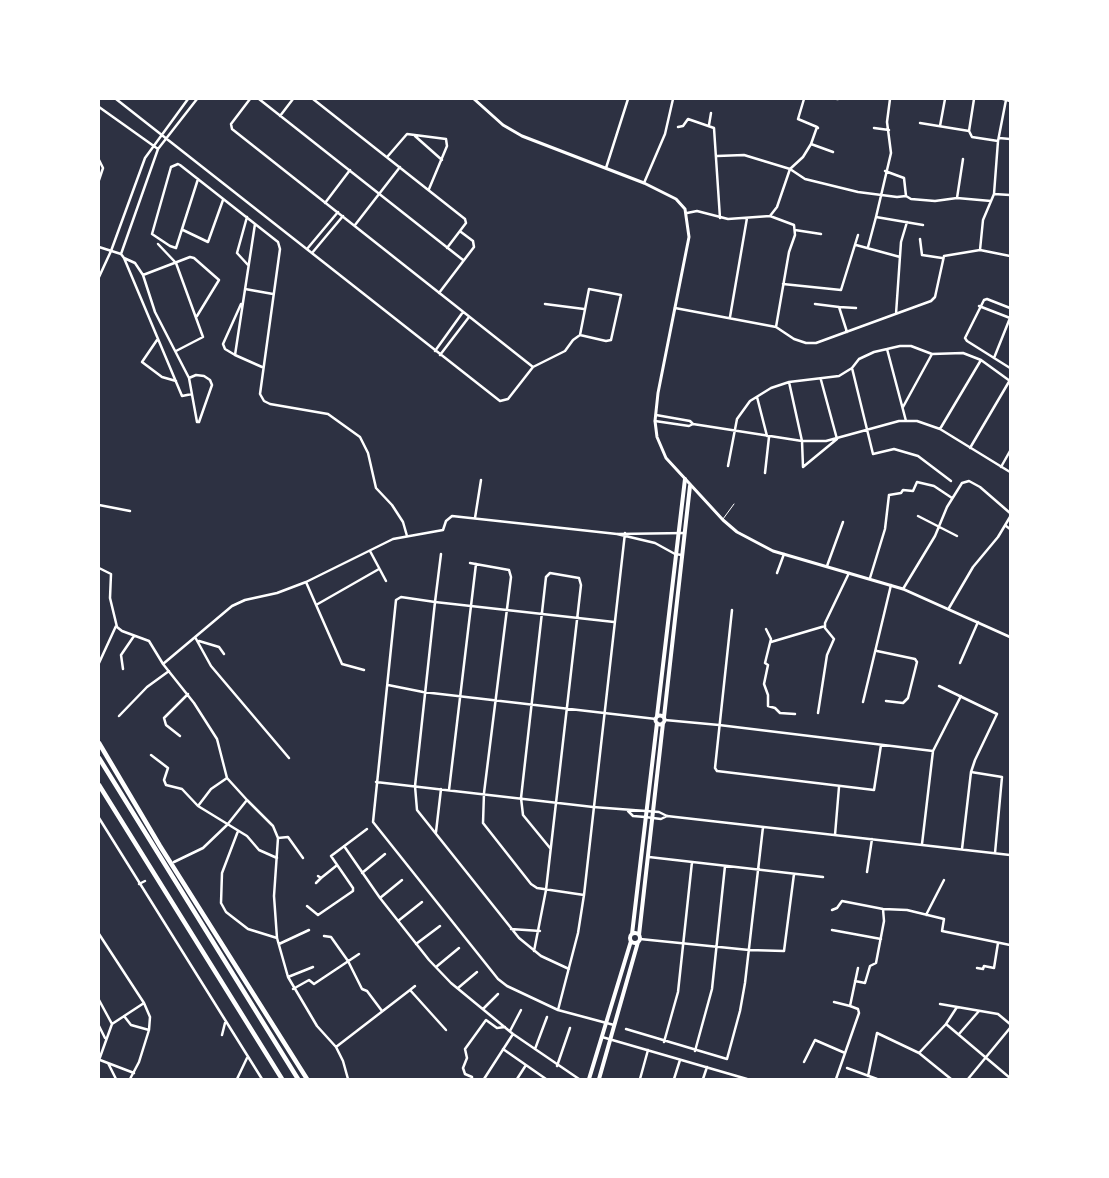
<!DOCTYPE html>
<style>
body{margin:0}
#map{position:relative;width:1109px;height:1178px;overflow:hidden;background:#2d3142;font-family:"Exo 2",sans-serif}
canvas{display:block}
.frame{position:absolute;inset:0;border:100px solid #fff;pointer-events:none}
</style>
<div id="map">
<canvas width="1109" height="1178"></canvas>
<div class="frame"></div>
</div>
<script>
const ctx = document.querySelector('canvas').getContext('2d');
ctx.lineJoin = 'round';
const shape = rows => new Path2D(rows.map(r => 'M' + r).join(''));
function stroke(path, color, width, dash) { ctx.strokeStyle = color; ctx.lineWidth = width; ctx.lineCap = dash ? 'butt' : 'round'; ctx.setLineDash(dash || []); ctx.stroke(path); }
const service = shape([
 [723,519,734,504]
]);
const minor = shape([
 [116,99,500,401,508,399,533,367,565,351,573,340,580,335,589,289,621,295,611,340,606,341,580,335],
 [250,99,231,124,232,129,533,367],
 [259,99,463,260],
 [313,99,465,219,466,223,447,248],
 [804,99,798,119,817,127],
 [837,99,838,99],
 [890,99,887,122,891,153,876,217,923,225],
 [1003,99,1010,101],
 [99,107,158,149],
 [280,116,293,99],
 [920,123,969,131],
 [709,125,711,113],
 [940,126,945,99],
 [678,127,683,126,688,119,714,128,720,218],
 [874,128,889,130],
 [969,131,972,137,998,141],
 [969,131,974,99],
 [415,136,442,160],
 [999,138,1010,139],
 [811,144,833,152],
 [388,156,407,134,446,139,447,146,429,189],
 [717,156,744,155,790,169,805,179,858,192,897,197,906,196],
 [99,160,103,168,99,180],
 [606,168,628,99],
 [885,171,904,178,906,196],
 [198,179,176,248,170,246,152,234,171,167,178,164,180,165,278,242,280,249,260,394,264,401,270,404,328,414,360,437,368,453,376,488,392,505,403,522,407,536],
 [644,183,665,134,673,99],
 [994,194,1010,195],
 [906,196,911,199,935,201,957,198,991,201],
 [957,198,963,159],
 [325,203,350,170],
 [687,213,697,211,728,219,770,216,794,225,795,235,789,252,776,327],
 [770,216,777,207,790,169,803,157,811,144,817,127,818,128],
 [247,217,237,253,248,265],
 [255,224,235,355,262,367],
 [355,225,400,167],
 [183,230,208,242,223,200],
 [795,230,821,234],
 [920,239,922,255,942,258],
 [158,244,176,263,203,337,176,351],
 [856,245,900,257],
 [99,247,121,254,124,258,135,263,143,275,155,312,189,378,197,422,199,422,212,385,210,380,204,376,196,375,189,378],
 [868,247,876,217],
 [307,249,338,212],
 [980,250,983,220,994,194,998,141,1006,100],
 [312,253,343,216],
 [121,254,158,149,197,99],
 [124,258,182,396,192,394],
 [143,275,190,257,194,258,219,280,197,316],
 [99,277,111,251,145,158,188,99],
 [783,284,841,290,858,235],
 [245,289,273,294],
 [439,293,474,247,473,241,461,232],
 [545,304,584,309],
 [815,304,839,307,847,332],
 [979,306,1010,318],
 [839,307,856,308],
 [675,308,776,327,794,339,806,343,816,343,931,301,935,297,944,256,980,250,1010,256],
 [1010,308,987,299,984,300,965,338,967,341,1010,368],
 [896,314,901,242,907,222],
 [730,317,747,218],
 [157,340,142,362,162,377,176,381],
 [887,349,906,421],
 [435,351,463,312],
 [235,355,225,349,223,344,241,304],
 [440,355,469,317],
 [994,358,1010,318],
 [852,368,873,454,894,449,918,456,951,481],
 [789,382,802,441,803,467,837,439,821,380],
 [757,397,767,436],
 [903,407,932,354],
 [656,415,690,421,693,424,802,441,826,441,899,421,917,421,940,429,1010,472],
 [655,421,689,426,693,424],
 [940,429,981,360],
 [970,448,1010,380],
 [728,466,737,419,750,401,771,388,789,382,839,376,852,368,859,359,874,352,900,346,911,346,932,354,963,353,981,360,1010,381],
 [1001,467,1010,451],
 [765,473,769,437],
 [99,505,130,511],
 [918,516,957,536],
 [475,518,481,480],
 [1006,526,1010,529],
 [618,534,685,533],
 [370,551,386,581],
 [441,554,435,602,401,597,396,600,373,822,498,979,507,986,558,1010,614,1025],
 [470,563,509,570,511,577,484,793,483,823,531,884,537,888,584,895],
 [827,566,843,522],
 [99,568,111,574,110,598,117,627,122,631,149,641,163,664],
 [777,573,784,554],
 [870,578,885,529,889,495,901,493,903,490,913,491,917,482,934,486,952,498],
 [306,582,342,664,364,670],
 [903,589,935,536,947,507,962,483,969,481,980,487,1010,513],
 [316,605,379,569],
 [949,608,973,567,998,537,1010,517],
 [732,610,715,768,717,771,874,790,881,745],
 [766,629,771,639,765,663,768,665,764,684,768,695,768,706,775,708,780,713,795,714],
 [195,637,211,666,289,758],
 [199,641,219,647,224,654],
 [771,642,825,626],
 [877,651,915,659,917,662,908,698,903,703,886,701],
 [99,663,116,626],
 [960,663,978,622],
 [123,669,121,655,134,636],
 [388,685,423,692,656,719],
 [939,686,997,714,975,760,971,772,962,849],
 [863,702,891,585],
 [818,713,827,655,834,639,825,628,825,623,849,573],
 [119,716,147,687,169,671],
 [665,720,719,725,933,751],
 [180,736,166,725,164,718,188,694],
 [151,755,168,768,164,780,166,785,182,789,198,806,211,789,227,778],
 [971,772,1002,777,995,853],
 [376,782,593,807,659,812,667,816,1010,855],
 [449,790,476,564],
 [247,800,227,778,217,739,194,703,163,664,232,606,245,600,277,593,306,582,393,539,443,530,446,521,452,516,617,534,655,543,675,554,682,555],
 [198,806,247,836,259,850,277,858],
 [628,811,633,816,645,817,661,819,667,816],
 [99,818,262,1079],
 [238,831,222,873,221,903,226,912,248,929,277,938],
 [436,832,441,789],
 [835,835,839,787],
 [278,838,288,837,303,858],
 [922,844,933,751,961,696],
 [344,846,380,898,429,960,451,983,513,1034,579,1079],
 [649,857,823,877],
 [174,862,203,848,227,825,247,800,273,826,278,838,274,896,277,938,288,977,317,1026,336,1047,343,1061,348,1079],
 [867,872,872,839],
 [362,873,385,854],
 [318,876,321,878,336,866],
 [316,883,321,878],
 [139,884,145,881],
 [380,898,402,880],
 [307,906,318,915,353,891,353,888,331,856,367,829],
 [832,910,837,908,842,901,883,909,907,910,944,919,942,931,1010,945],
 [926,915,944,880],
 [398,921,422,902],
 [511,929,540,931],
 [832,930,881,939],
 [99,934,144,1003,150,1017,149,1030,139,1062,130,1079],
 [324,936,331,937,348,961,362,989,367,991,382,1011],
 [640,939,749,950,784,951,794,874],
 [279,944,309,930],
 [416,944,440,926],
 [534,951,546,890,581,585,579,578,550,573,546,577,521,798,523,815,550,848],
 [436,967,459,948],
 [977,968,983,969,984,966,994,968,998,943],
 [569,969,541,956,519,938,417,810,415,786,435,602,614,622],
 [288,977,313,967],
 [855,981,865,983,870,966,876,963,884,921,883,909],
 [415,986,410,990,446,1030],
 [458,988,477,972],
 [293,989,309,980,314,984,359,954],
 [99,1000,112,1024,99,1060],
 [834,1002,850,1006,858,1009,859,1013,836,1079],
 [940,1004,998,1014,1010,1024],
 [850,1006,858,968],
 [483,1009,498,994],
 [558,1010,578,933,584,895,625,533],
 [124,1016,131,1025,149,1030],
 [112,1024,144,1003],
 [946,1024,1010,1078],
 [99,1026,105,1038],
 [626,1029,727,1059,740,1011,745,983,763,827],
 [510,1031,521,1010],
 [959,1034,979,1011],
 [222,1035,225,1023],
 [602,1037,747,1079],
 [664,1042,678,992,692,862],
 [336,1047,410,990],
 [503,1049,546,1079],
 [535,1049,547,1017],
 [695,1051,712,989,725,866],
 [919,1053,946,1024,957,1007],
 [100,1060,134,1073],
 [804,1062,815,1040,845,1053],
 [108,1063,116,1079],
 [557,1066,570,1028],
 [847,1068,877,1079],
 [868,1076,877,1033,919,1053,951,1079],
 [237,1079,247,1058],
 [472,1079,472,1077,465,1074,463,1068,467,1058,465,1049,486,1020,497,1028,505,1027],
 [484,1079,513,1034],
 [517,1079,526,1065],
 [640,1079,648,1050],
 [674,1079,680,1060],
 [703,1079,707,1067],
 [968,1079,1010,1028]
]);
const secondary = shape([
 [474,99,503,125,522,136,644,183,676,199,685,209,689,237,658,393,655,421,657,437,666,458,723,520,737,532,773,551,903,589,1010,637]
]);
const primary = shape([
 '655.5 720a4.5 4.5 0 1 1 9 0a4.5 4.5 0 1 1-9 0Z',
 [657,716,685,479],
 [664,717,690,486],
 '630 938a5 5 0 1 1 10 0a5 5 0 1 1-10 0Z',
 [632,934,657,723],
 [639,935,663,723],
 [589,1079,631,941],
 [599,1079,638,942]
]);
const motorway = shape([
 [99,743,160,846,307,1079],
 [99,758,298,1079],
 [99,785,282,1079]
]);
stroke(service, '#fff', 1);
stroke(minor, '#fff', 2.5);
stroke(secondary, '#fff', 3);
stroke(primary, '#fff', 4);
stroke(motorway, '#fff', 4.5);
</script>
